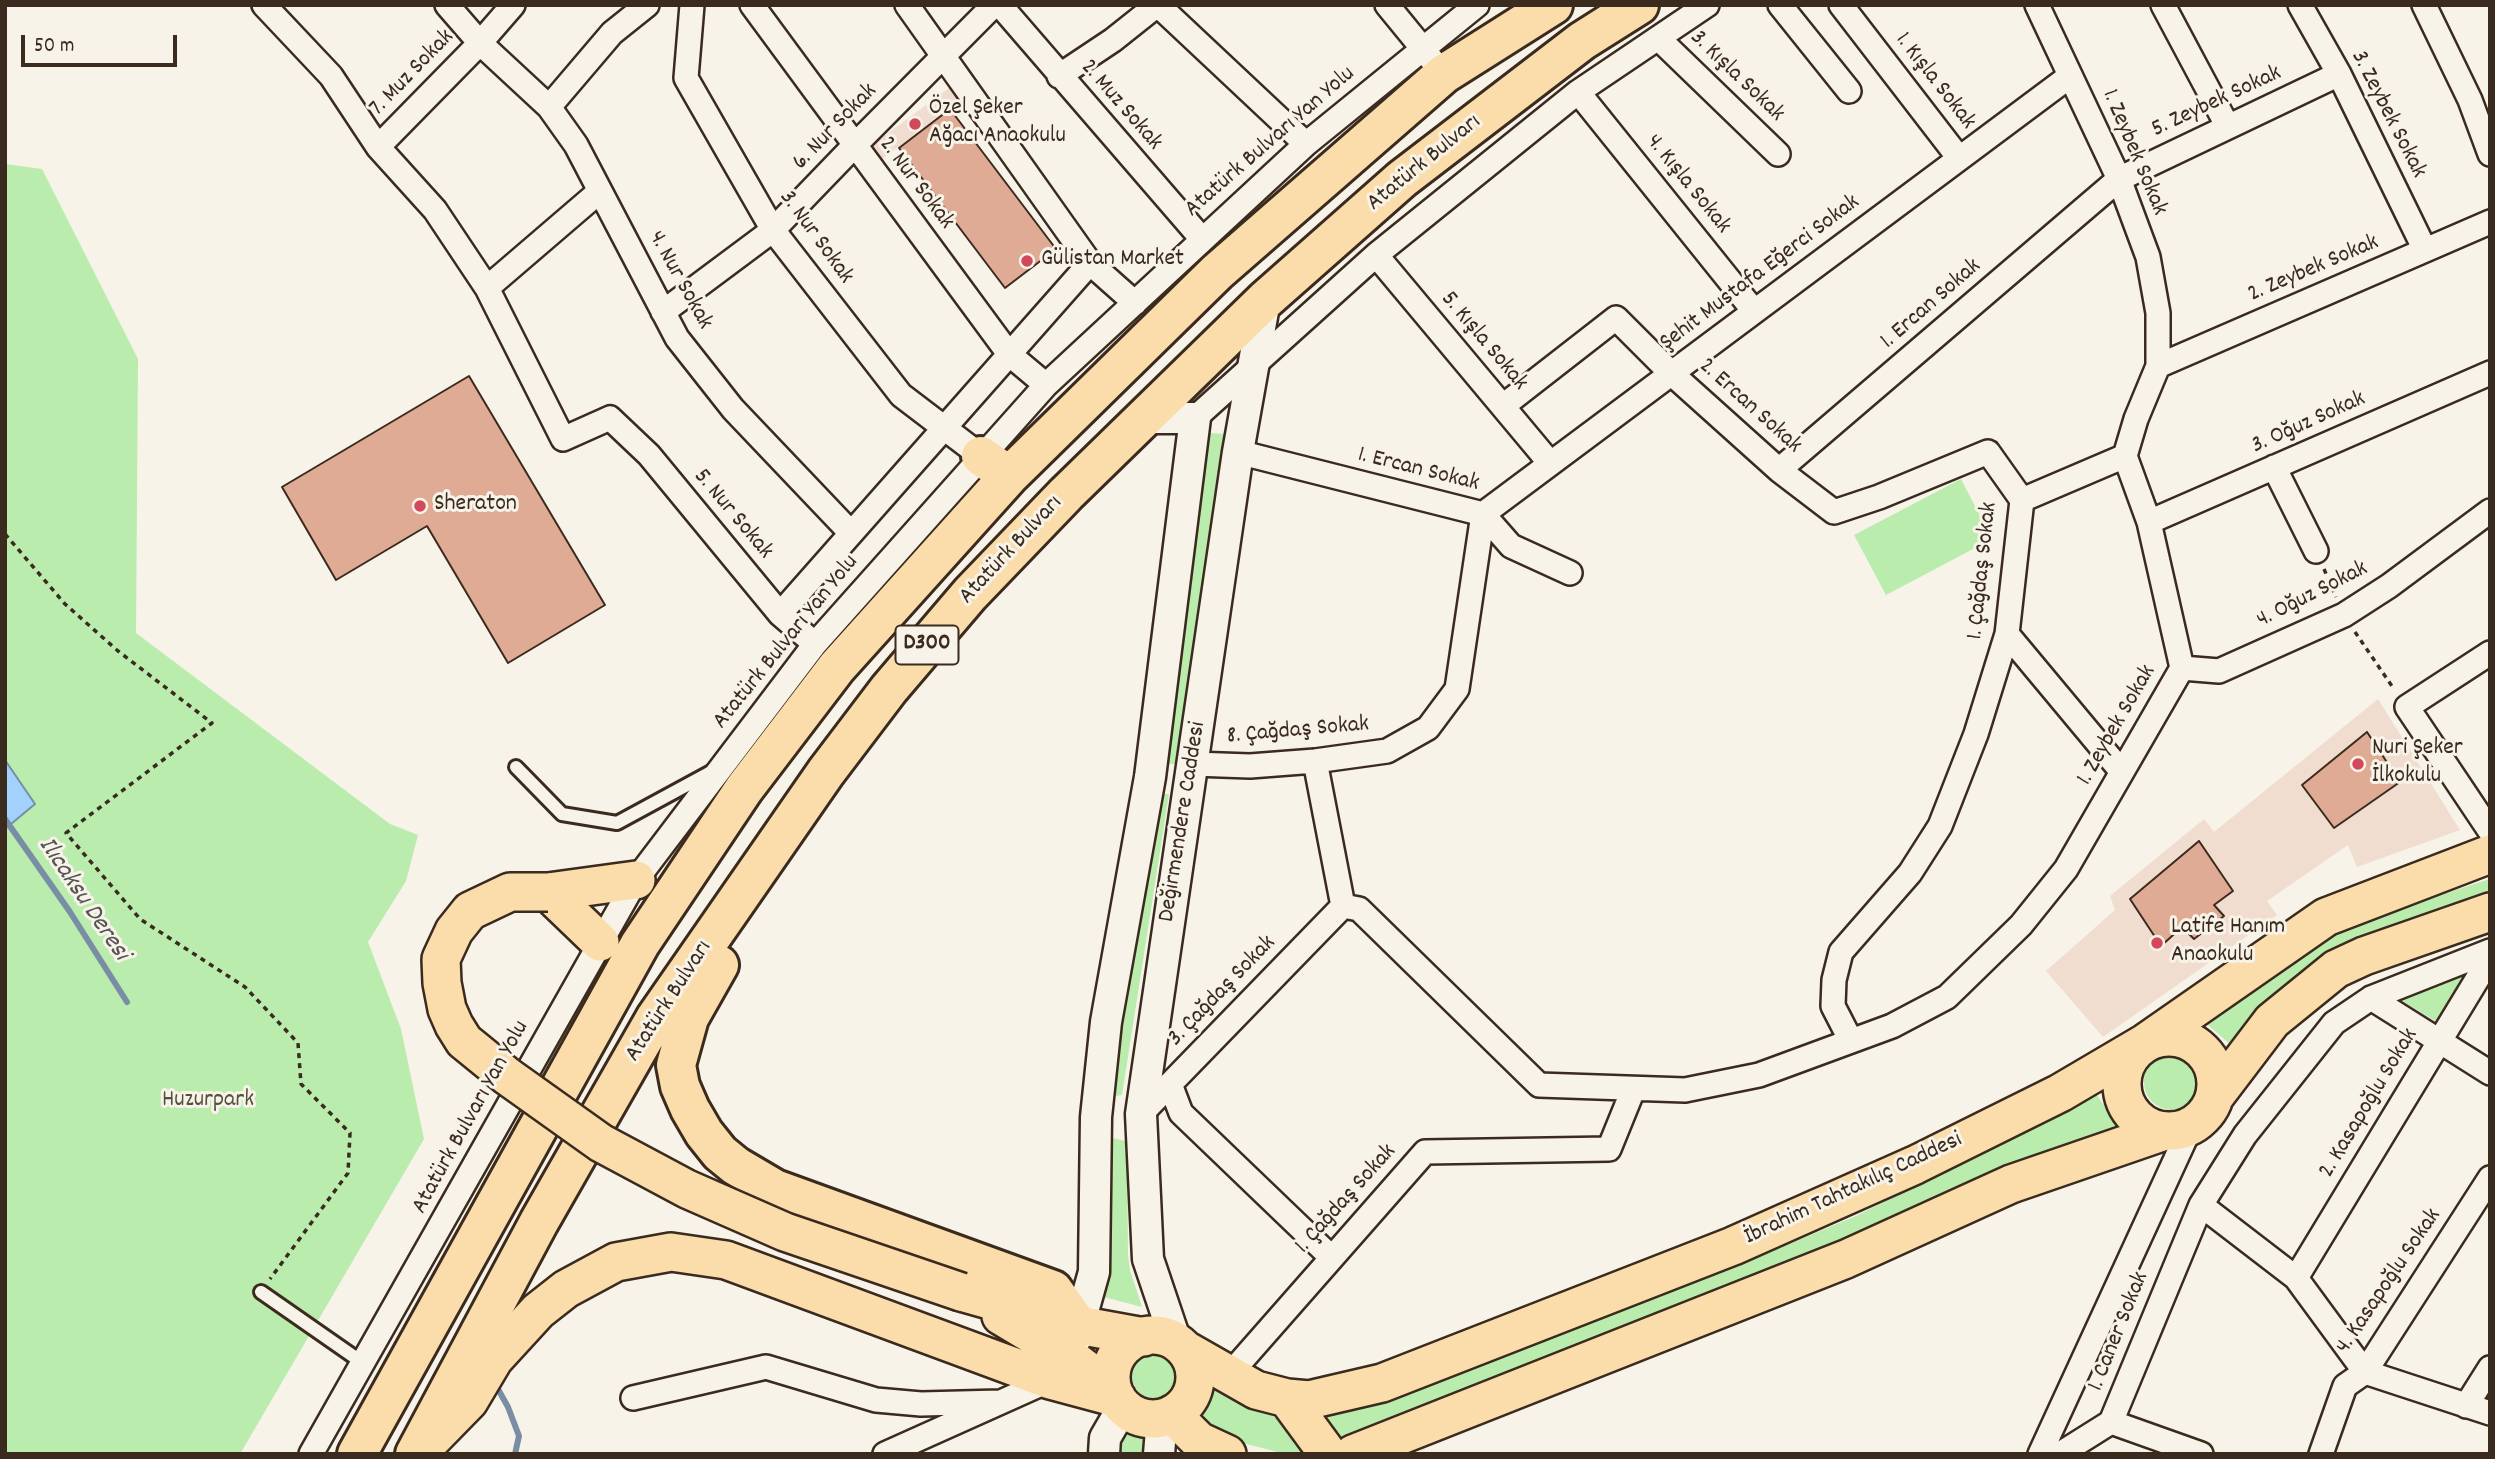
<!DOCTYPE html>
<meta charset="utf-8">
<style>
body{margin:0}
#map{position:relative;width:2495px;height:1459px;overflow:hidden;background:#f7f3e8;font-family:Dekko,sans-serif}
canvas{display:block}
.frame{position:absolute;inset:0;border:7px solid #3b2a1e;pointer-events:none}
.scale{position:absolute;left:21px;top:35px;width:156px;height:32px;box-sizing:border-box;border:4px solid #3b2a1e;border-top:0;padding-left:9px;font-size:21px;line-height:24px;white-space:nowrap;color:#3b2a1e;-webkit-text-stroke:5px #f7f3e8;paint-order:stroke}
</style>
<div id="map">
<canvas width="2495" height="1459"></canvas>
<div class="frame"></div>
<div class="scale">50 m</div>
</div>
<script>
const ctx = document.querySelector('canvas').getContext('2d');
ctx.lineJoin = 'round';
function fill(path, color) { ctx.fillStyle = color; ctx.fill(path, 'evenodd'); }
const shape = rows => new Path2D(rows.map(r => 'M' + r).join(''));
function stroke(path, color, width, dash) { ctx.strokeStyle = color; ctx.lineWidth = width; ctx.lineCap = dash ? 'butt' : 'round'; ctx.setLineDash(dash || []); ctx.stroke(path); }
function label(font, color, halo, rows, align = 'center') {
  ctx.font = font + ' Dekko,sans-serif'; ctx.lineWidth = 6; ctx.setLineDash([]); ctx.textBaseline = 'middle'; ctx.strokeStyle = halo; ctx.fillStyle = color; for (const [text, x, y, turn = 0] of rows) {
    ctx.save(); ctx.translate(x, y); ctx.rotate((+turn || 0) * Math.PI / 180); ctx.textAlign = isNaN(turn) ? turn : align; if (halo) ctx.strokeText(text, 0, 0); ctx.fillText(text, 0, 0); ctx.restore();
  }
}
const built = shape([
 [949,88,959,101,881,160,871,146],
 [2378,699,2460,830,2357,867,2348,845,2267,901,2277,915,2103,1037,2046,971,2115,910,2110,896,2204,819,2214,832]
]);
const green = shape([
 [5,164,42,169,138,359,136,633,390,824,418,835,406,881,368,942,401,1029,424,1139,240,1454,5,1454],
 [1209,433,1225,434,1228,441,1178,764,1161,764,1183,636,1206,443],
 [1961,479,1992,539,1886,595,1854,535],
 [1157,794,1169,794,1122,1095,1110,1097],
 [2490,879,2490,895,2232,1046,2207,1024,2342,929,2366,919],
 [2466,970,2437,1022,2399,999],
 '2144 1082a28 28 0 1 1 56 0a28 28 0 1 1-56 0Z',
 [2097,1095,2119,1128,1847,1243,1338,1444,1311,1415,1381,1402,1725,1271,1856,1216],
 [1113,1138,1125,1141,1127,1145,1128,1255,1130,1270,1142,1307,1104,1297,1109,1275,1111,1239,1108,1143],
 '1132 1376a22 22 0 1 1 44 0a22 22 0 1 1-44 0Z',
 [1208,1379,1259,1407,1300,1434,1308,1450,1304,1454,1285,1454,1266,1449,1223,1438,1195,1423],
 [1132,1433,1143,1436,1149,1445,1145,1454,1116,1454,1117,1441]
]);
const water = shape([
 [5,760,35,804,5,829,5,760]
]);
const stream = shape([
 [5,819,70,912,127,1002],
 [494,1382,508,1407,519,1436,515,1454]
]);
const building = shape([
 [950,109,1056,249,1005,288,899,148,950,109],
 [469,376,605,605,508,663,427,526,336,580,282,487,469,376],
 [2367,732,2400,782,2334,828,2302,785,2367,732],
 [2199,841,2233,891,2214,905,2224,916,2194,939,2182,927,2161,946,2130,899,2199,841]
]);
const path = shape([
 [5,534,65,604,118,651,212,723,66,833,140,919,245,987,298,1043,301,1084,350,1133,348,1173,270,1279],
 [2324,569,2336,597],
 [2355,632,2394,689]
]);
const service = shape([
 [516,767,562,814,617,823,711,772],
 [261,1292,363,1363]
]);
const minor = shape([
 [264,5,331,76,378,147,435,210,487,288,563,439,610,418,649,455,780,614,815,644],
 [447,5,480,43,549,107,576,145,677,338,733,409,851,533],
 [692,5,686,78,773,230,901,395,981,456],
 [752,5,1009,354,1046,385],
 [907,5,1090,263,1135,303],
 [1000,5,1202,239],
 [1158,5,1306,144],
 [1387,5,1432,60],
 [1780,5,1849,91],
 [1841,5,1959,158],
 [2163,5,2228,127],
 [2300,5,2339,74,2425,250],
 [2424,5,2470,100,2490,154],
 [1658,38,1778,154],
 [1059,76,1113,40,1157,5],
 [1578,92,1754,311],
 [549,107,612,33,647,5],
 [378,147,480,43,513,5],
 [1376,255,1550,463],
 [487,288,600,191],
 [663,312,773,230,854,146,994,5],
 [2158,366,2490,222],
 [1503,406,1616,318,1671,373,1779,470,1834,512,1879,497,1988,452,2022,500,2007,634,1976,734,1940,826,1910,873,1841,952,1834,980,1833,1006,1851,1041],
 [1195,418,1376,255,1578,92,1707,5],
 [1238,452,1483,514,1511,546,1570,573],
 [2274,467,2316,551],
 [1779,470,2119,179,2339,74],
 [2022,500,2125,456],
 [2149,522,2490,373],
 [780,614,1090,263],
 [2007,634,2122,772],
 [2490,653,2407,707,2490,831],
 [2182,668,2219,671,2344,615,2389,586,2490,511],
 [1315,761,1343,906],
 [1193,764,1250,766,1315,761,1387,751,1428,728,1457,689,1483,514,2070,76],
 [1343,906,1359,909,1539,1085,1685,1090,1759,1075,1892,1026,1947,997,2021,925,2066,869,2182,668,2149,522,2125,456,2136,419,2158,366,2158,313,2148,257,2119,179,2037,5],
 [2371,998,2490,1073],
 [1170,1084,1181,1113,1331,1257],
 [1141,1114,1343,906],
 [2201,1205,2296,1278,2365,1372,2490,1413],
 [2296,1278,2490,958],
 [1229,1375,1425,1152,1609,1149,1633,1090],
 [633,1398,766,1367,876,1400,921,1404,1000,1402],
 [2466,1406,2490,1368],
 [2111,1422,2201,1454],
 [311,1454,636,880,815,644,1046,385,1306,144,1477,5],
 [885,1454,1050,1380],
 [2040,1454,2191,1126],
 [2060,1454,2111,1422,2201,1205,2245,1135,2334,1023,2371,998,2490,951],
 [2321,1454,2345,1386,2365,1372,2490,1178]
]);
const tertiary = shape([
 [1075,1340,1094,1272,1096,1117,1106,1022,1150,777,1195,418,1141,418],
 [1176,1342,1148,1259,1141,1114,1238,452,1265,300],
 [1104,1454,1105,1438,1123,1407],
 [1159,1454,1162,1418]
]);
const primary = shape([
 [600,942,548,892,636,880],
 '2122 1084a47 47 0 1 1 94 0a47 47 0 1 1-94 0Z',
 [2215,1096,2272,1021,2336,969,2364,956,2490,912],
 [961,1292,1078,1325,1144,1337],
 [1001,1316,1071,1358,1113,1390],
 '1111 1377a42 42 0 1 1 84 0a42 42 0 1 1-84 0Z',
 [1184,1349,1256,1390,1287,1398,1309,1400,1382,1383,1733,1246,1915,1165,2060,1093,2145,1043,2326,917,2490,854],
 [1287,1398,1328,1454],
 [1172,1414,1199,1441,1227,1454],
 [426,1445,469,1401,494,1359,538,1311,566,1289,616,1262,671,1252,726,1260,1050,1380,1117,1398],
 [1353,1454,1846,1259,2011,1184,2165,1131]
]);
const trunk = shape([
 [981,456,1009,476],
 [719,965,689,1018,676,1065,680,1086,690,1109,704,1133,720,1153,736,1166,775,1189,1053,1290,1078,1325],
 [357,1454,640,944,744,789,837,667,1009,476,1217,272,1444,74,1553,5],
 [415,1454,539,1222,656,1017,826,772,889,689,970,594,1066,494,1265,300,1402,179,1582,41,1639,5]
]);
const primaryBridge = shape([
 [548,892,510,892,470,911,454,931,441,959,442,983,447,1009,454,1025,464,1041,507,1076,601,1143,687,1189,785,1232,961,1292]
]);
const markers = [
 [915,124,7,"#d1495b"],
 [1027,261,7,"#d1495b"],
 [420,506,7,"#d1495b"],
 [2358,764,7,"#d1495b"],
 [2157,943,7,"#d1495b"]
];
const shields = [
 [927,645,63]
];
const shieldNames = [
 ["D300",927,645]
];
const streetNames = [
 ["7. Muz Sokak",413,74,-46],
 ["3. Kışla Sokak",1736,77,44],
 ["1. Kışla Sokak",1934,82,52],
 ["5. Zeybek Sokak",2217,103,-25],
 ["2. Muz Sokak",1120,106,49],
 ["3. Zeybek Sokak",2387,115,63],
 ["6. Nur Sokak",836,128,-46],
 ["Atatürk Bulvarı Yan Yolu",1271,143,-41],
 ["1. Zeybek Sokak",2133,153,67],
 ["Atatürk Bulvarı",1425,164,-39],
 ["2. Nur Sokak",915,184,53],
 ["4. Kışla Sokak",1687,185,51],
 ["3. Nur Sokak",815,238,54],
 ["2. Zeybek Sokak",2314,270,-23],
 ["Şehit Mustafa Eğerci Sokak",1761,274,-37],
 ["4. Nur Sokak",679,281,61],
 ["1. Ercan Sokak",1932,305,-41],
 ["5. Kışla Sokak",1483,342,50],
 ["2. Ercan Sokak",1749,407,42],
 ["3. Oğuz Sokak",2309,424,-24],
 ["1. Ercan Sokak",1418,471,14],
 ["5. Nur Sokak",732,515,50],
 ["Atatürk Bulvarı",1012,551,-47],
 ["1. Çağdaş Sokak",1984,571,-84],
 ["4. Oğuz Sokak",2313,596,-27],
 ["Atatürk Bulvarı Yan Yolu",787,643,-51],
 ["1. Zeybek Sokak",2118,726,-60],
 ["8. Çağdaş Sokak",1298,732,-5],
 ["Değirmendere Caddesi",1184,822,-81],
 ["3. Çağdaş Sokak",1223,992,-46],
 ["Atatürk Bulvarı",670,1002,-57],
 ["2. Kasapoğlu Sokak",2370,1104,-59],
 ["Atatürk Bulvarı Yan Yolu",472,1118,-61],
 ["İbrahim Tahtakılıç Caddesi",1854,1190,-25],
 ["1. Çağdaş Sokak",1347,1200,-48],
 ["4. Kasapoğlu Sokak",2390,1282,-56],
 ["1. Caner Sokak",2120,1332,-68]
];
const poiNames = [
 ["Özel Şeker",929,110],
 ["Ağacı Anaokulu",929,138],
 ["Gülistan Market",1041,261],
 ["Sheraton",434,506],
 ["Nuri Şeker",2372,750],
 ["İlkokulu",2372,778],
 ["Latife Hanım",2171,929],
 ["Anaokulu",2171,957]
];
const parkNames = [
 ["Huzurpark",208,1102]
];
const waterNames = [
 ["Ilıcaksu Deresi",82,900,56]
];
fill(built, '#f0ddcf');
fill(green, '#b9ecad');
fill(water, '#a3d1fe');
stroke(water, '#798ea4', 2);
stroke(stream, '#798ea4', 6);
fill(building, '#e0ab94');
stroke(building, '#3b2a1e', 2);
stroke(service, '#3b2a1e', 18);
stroke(minor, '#3b2a1e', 28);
stroke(tertiary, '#3b2a1e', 35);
stroke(primary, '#3b2a1e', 42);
stroke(trunk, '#3b2a1e', 44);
stroke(path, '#3b2a1e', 3.5, [5, 5]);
stroke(service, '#f7f3e8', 12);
stroke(minor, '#f7f3e8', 23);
stroke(tertiary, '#f7f3e8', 30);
stroke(primary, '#fbddab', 37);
stroke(trunk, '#fbddab', 38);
stroke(primaryBridge, '#3b2a1e', 42, []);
stroke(primaryBridge, '#fbddab', 37);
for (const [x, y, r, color] of markers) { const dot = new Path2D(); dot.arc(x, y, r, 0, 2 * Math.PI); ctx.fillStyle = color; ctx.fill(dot); stroke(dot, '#f7f3e8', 2.5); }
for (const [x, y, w] of shields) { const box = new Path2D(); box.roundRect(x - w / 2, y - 19.5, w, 39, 5); ctx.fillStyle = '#f7f3e8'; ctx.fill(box); stroke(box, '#3b2a1e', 2); }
label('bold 23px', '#3b2a1e', null, shieldNames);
label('24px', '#3b2a1e', '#f7f3e8', streetNames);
label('24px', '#3b2a1e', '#f7f3e8', poiNames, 'left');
label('24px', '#54513b', '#f7f3e8', parkNames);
label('italic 26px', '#555456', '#f7f3e8', waterNames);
</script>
